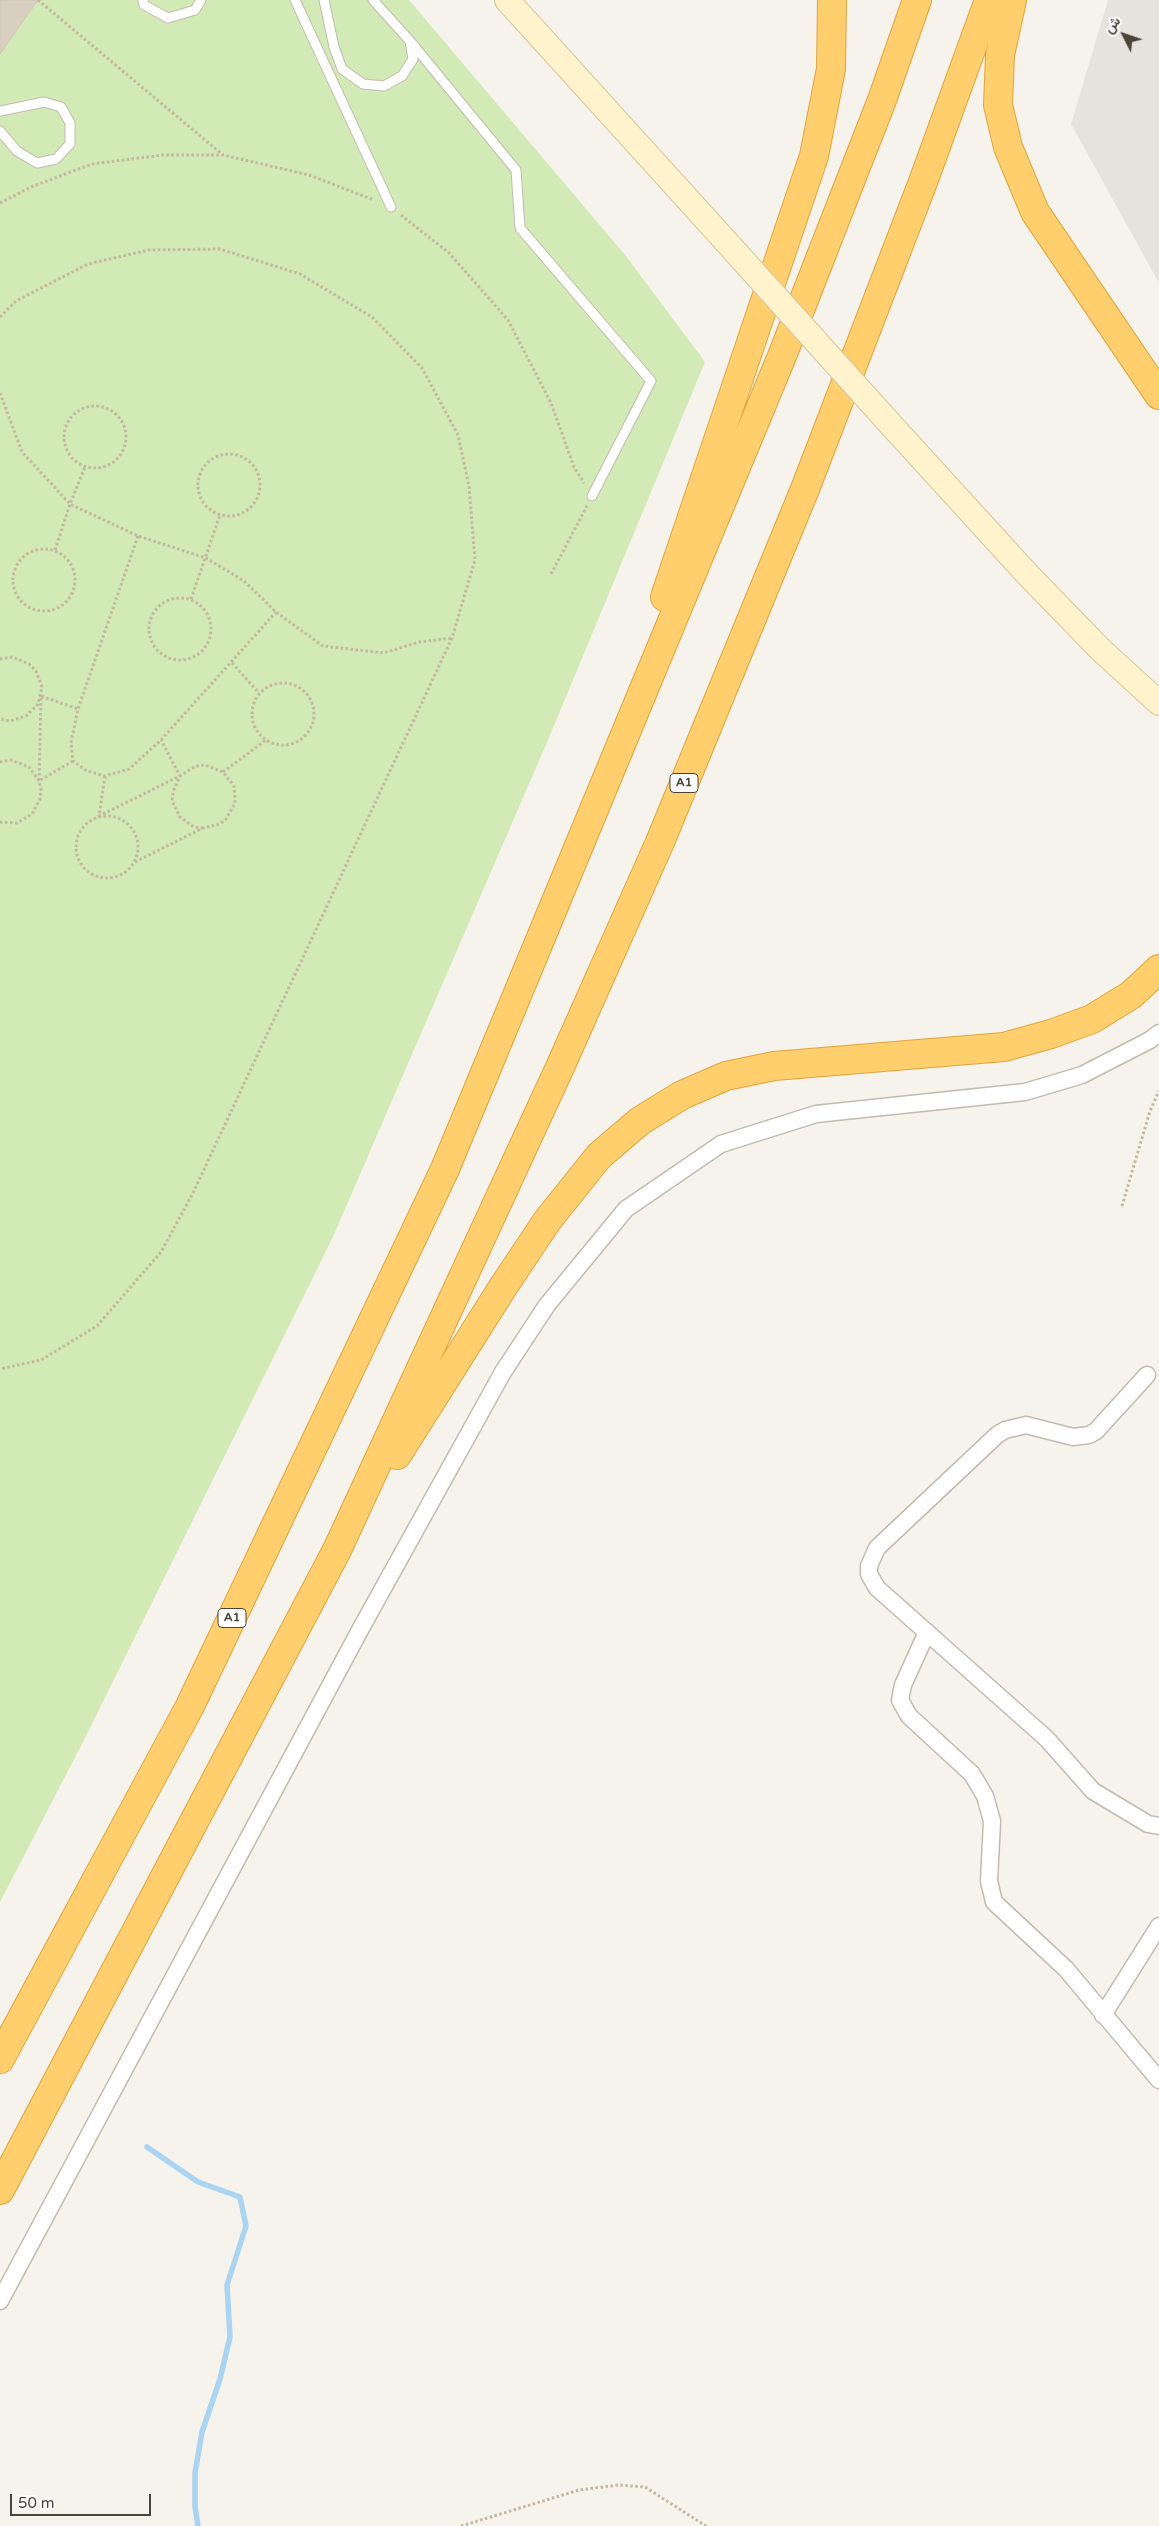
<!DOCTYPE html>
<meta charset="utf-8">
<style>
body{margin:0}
#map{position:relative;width:1159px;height:2526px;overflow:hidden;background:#f6f3ec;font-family:"Varela Round",Vazirmatn,sans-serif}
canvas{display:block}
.north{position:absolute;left:1099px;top:10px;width:50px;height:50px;-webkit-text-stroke:4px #fff;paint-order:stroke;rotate:311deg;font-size:14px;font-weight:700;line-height:20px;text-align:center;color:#4b4439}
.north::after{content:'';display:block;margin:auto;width:18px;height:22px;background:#4b4439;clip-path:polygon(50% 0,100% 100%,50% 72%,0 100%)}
.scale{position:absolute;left:10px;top:2494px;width:141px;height:22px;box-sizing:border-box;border:2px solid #4b4439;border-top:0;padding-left:6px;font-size:15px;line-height:18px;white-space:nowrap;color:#4b4439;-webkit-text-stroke:4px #fff;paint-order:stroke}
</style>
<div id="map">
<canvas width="1159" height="2526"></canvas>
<div class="north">ش</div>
<div class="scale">50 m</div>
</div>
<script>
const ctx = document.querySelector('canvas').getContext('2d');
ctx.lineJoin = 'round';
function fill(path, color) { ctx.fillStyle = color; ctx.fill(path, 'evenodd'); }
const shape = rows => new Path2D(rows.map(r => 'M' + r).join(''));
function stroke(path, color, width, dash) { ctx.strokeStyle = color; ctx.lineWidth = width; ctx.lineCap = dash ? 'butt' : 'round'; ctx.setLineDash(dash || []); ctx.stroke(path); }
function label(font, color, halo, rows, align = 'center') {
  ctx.font = font + ' "Varela Round",sans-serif'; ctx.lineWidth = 4; ctx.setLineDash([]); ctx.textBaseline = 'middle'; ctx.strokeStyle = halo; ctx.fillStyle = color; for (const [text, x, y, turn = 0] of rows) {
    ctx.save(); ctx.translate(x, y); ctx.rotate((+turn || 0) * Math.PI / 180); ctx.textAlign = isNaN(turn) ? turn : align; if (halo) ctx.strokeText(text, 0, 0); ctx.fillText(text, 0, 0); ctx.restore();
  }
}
const industrial = shape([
 [1108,0,1159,0,1159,283,1071,124]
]);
const green = shape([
 [0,0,409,0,626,256,705,362,548,740,332,1239,84,1740,0,1902]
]);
const stream = shape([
 [147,2147,198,2182,240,2197,246,2226,227,2285,230,2337,220,2379,202,2432,195,2473,195,2507,198,2526]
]);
const building = shape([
 [0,0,38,0,0,54,0,0]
]);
const path = shape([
 [38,0,223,155],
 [0,203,31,187,92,164,163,155,223,155,309,175,374,200],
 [401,215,449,253,508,320,551,403,574,467,584,483],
 [0,317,16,301,88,264,149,250,220,249,300,274,372,317,422,368,458,435,469,486,475,560,452,638,193,1193,161,1252,97,1326,41,1360,0,1369],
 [0,393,22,452,70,504,138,536,206,558,244,581,276,612,323,646,384,653,419,642,452,638],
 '64 437a31 31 0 1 1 62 0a31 31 0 1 1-62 0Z',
 '198 485a31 31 0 1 1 62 0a31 31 0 1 1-62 0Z',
 [138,536,78,709,71,743,73,761,87,771,105,776,129,769,161,740,276,612],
 '13 580a31 31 0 1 1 62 0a31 31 0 1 1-62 0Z',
 [55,550,70,504,85,467],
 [551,574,587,506],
 '149 629a31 31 0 1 1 62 0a31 31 0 1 1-62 0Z',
 [191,599,220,515],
 [0,659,12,657,29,664,36,671,42,687,38,704,26,716,10,721,0,719],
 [232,663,259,693],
 '252 714a31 31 0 1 1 62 0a31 31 0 1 1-62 0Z',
 [73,761,39,781,41,696,78,709],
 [0,762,11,760,29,767,39,781,41,790,40,799,32,814,17,823,0,822],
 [223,772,266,740],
 [105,776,99,816,180,776,161,740],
 '76 847a31 31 0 1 1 62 0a31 31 0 1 1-62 0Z',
 [135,862,203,828,220,824,226,819,235,803,234,786,223,772,205,765,196,766,180,776,173,792,172,801,180,817,194,827,203,828],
 [1122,1206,1150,1111,1159,1091],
 [461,2526,579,2490,618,2485,645,2487,706,2526]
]);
const lane = shape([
 [143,0,144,5,168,18,195,10,201,0],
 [295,0,391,207],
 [324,0,334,47,342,69,363,84,384,86,402,76,413,59,410,41,373,0],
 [410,41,516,170,520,228,651,381,592,496],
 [0,111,44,102,61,107,70,123,70,144,56,159,37,163,17,151,0,131]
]);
const street = shape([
 [1147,1375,1096,1431,1089,1435,1073,1437,1026,1425,1005,1430,997,1435,877,1548,869,1566,869,1574,877,1588,1047,1739,1093,1791,1148,1824,1159,1826],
 [927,1632,903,1685,900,1700,909,1716,972,1774,985,1796,992,1821,989,1881,994,1902,1066,1969,1159,2080],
 [1103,2015,1159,1926],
 [0,2301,360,1630,503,1372,547,1305,626,1209,721,1144,816,1114,1025,1092,1082,1075,1150,1040,1159,1033]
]);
const secondary = shape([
 [507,0,731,247],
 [893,427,1029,576,1101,650,1159,703]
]);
const highway = shape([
 [1012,0,1000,55,998,105,1008,147,1035,212,1159,395],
 [665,597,814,156,831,69,832,0],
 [397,1455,503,1287,547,1221,599,1156,640,1121,682,1095,726,1076,774,1066,1004,1047,1051,1034,1092,1019,1131,995,1159,969],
 [0,2059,190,1706,445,1169,782,356,882,100,917,0],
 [0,2190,337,1550,561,1065,660,842,805,489,923,182,989,0]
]);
const secondaryBridge = shape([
 [731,247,893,427]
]);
const shields = [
 [684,783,28],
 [232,1618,28]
];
const shieldNames = [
 ["A1",684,783],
 ["A1",232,1618]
];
fill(industrial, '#e6e2dd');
fill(green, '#d2eab5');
stroke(stream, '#a9d4f2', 5.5);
fill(building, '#d8cfc1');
stroke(building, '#d3c7b4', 1);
stroke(lane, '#c2bbae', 11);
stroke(street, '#c2bbae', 19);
stroke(secondary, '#d6c79b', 26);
stroke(highway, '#e0a43c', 30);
stroke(path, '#c4b79f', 3, [2.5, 2.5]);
stroke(lane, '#fff', 9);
stroke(street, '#fff', 16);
stroke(secondary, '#fff3cd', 24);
stroke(highway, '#ffcf6e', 28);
stroke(secondaryBridge, '#d6c79b', 26, []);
stroke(secondaryBridge, '#fff3cd', 24);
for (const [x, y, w] of shields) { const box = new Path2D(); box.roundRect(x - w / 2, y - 9.5, w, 19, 4); ctx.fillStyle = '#fff'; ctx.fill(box); stroke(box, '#4b4439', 1); }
label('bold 12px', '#4b4439', null, shieldNames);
</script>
